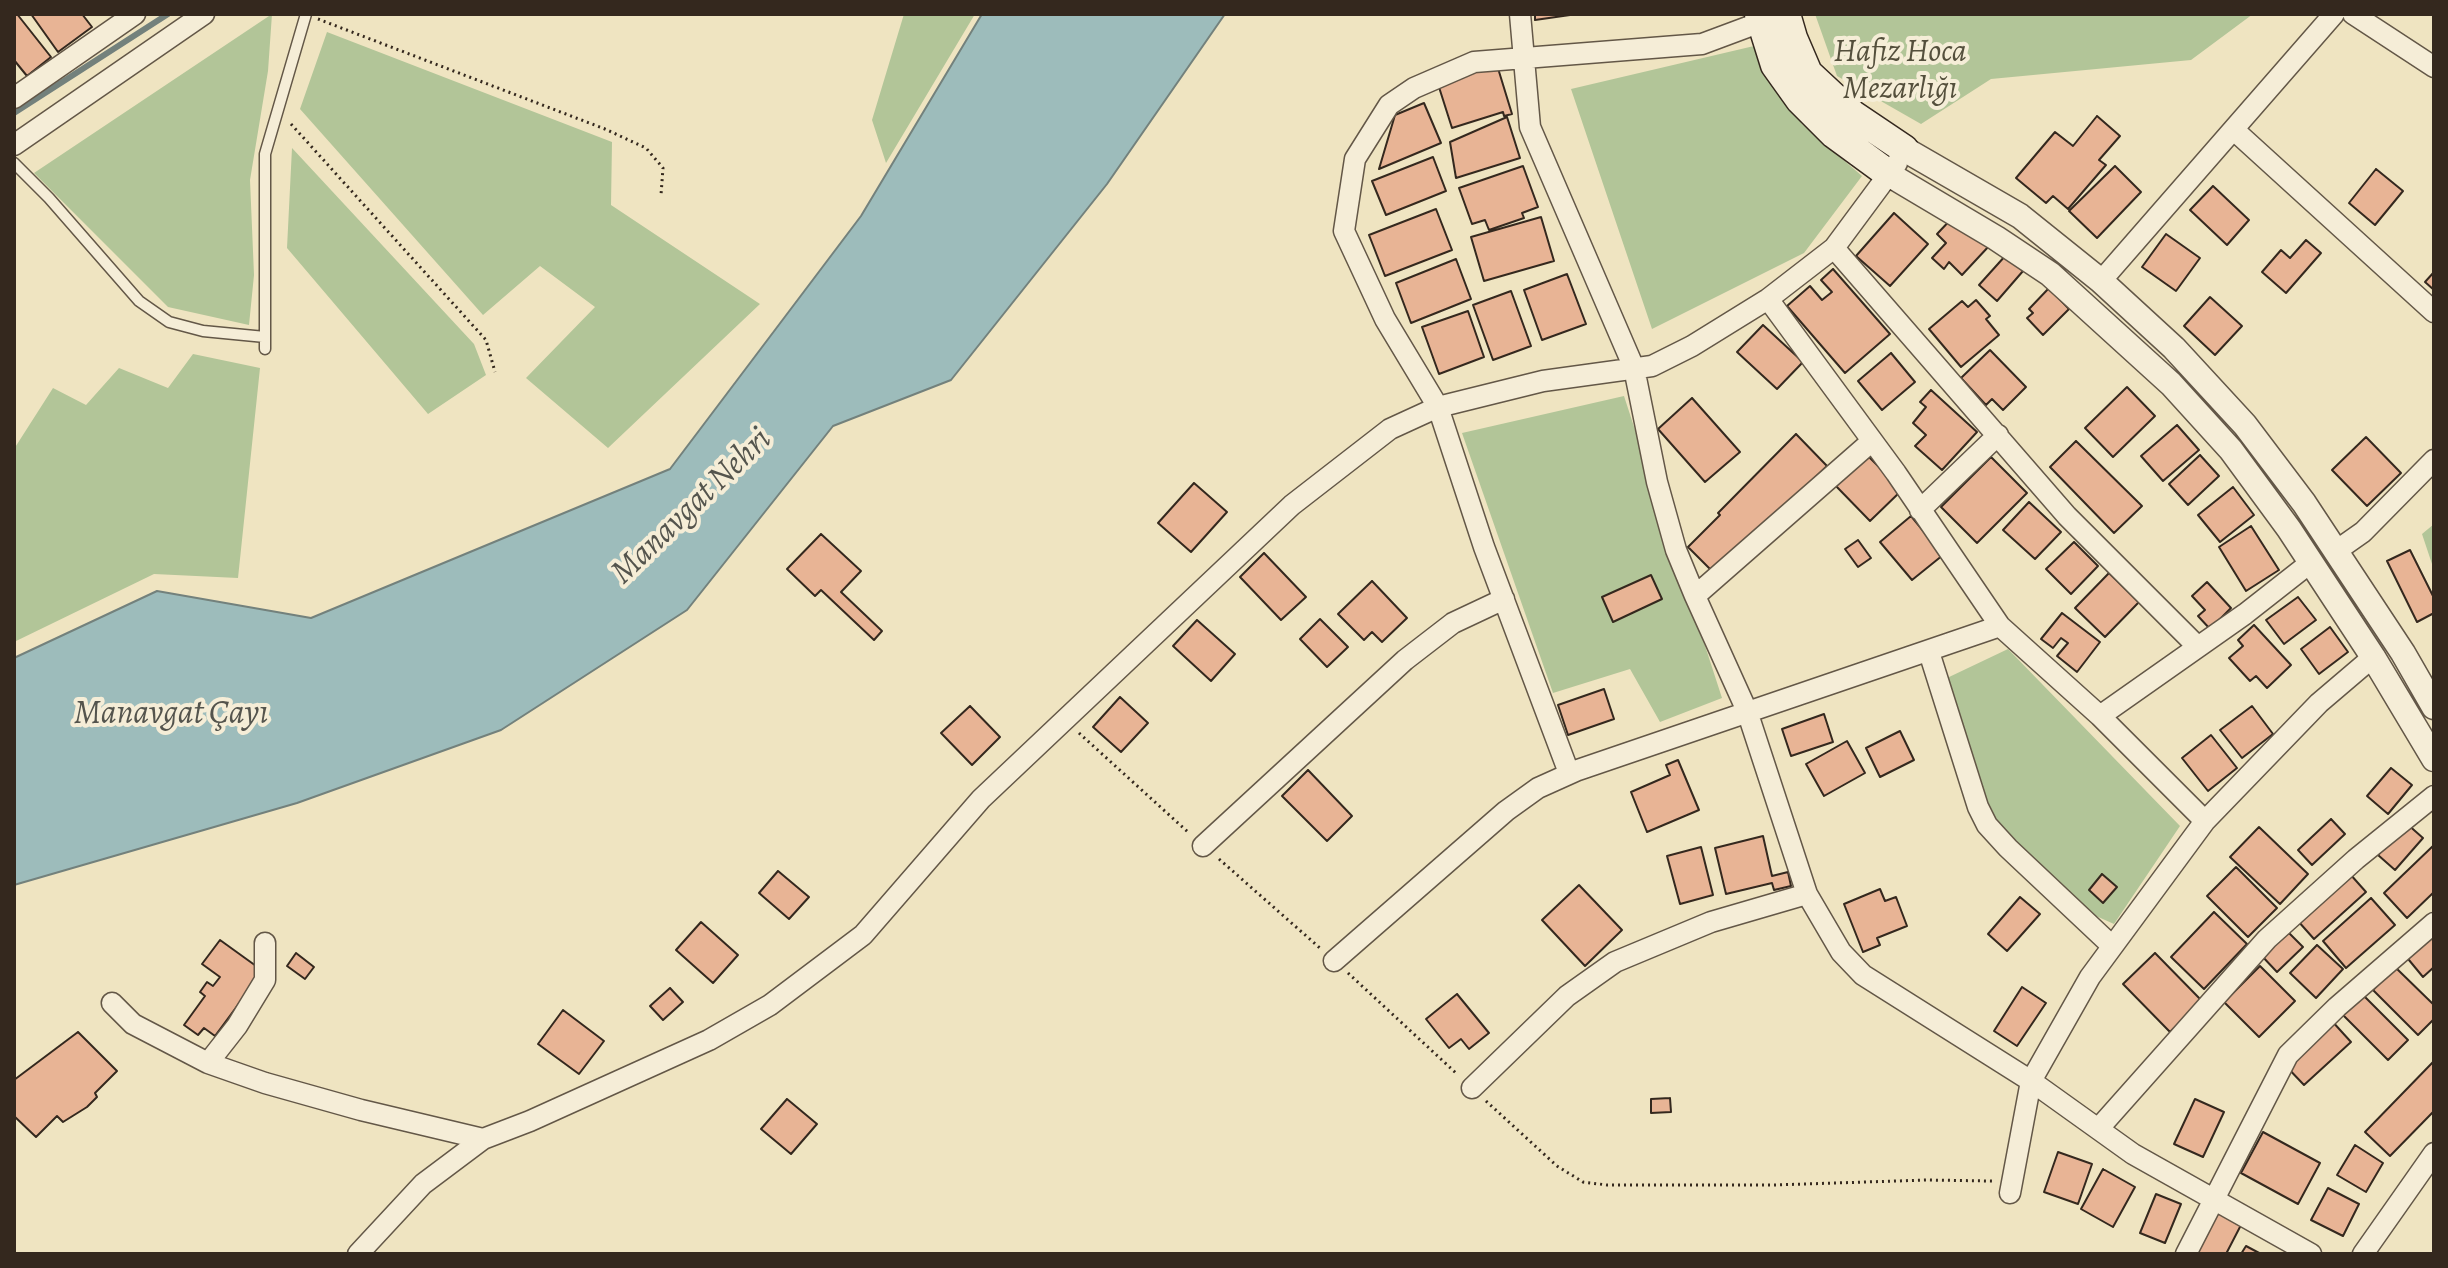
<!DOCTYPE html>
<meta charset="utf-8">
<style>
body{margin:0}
#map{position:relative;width:2448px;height:1268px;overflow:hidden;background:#efe4c1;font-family:Alegreya,serif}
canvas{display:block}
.frame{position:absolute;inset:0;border:16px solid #34281e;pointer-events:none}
</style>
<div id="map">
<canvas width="2448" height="1268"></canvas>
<div class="frame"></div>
</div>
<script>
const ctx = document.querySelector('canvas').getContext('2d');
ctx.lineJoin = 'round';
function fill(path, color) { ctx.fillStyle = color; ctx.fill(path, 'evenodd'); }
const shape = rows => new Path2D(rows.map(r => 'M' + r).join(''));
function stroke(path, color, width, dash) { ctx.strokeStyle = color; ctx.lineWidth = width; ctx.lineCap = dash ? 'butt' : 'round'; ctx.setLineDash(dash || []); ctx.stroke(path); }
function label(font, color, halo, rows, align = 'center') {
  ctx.font = font + ' Alegreya,serif'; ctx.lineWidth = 8; ctx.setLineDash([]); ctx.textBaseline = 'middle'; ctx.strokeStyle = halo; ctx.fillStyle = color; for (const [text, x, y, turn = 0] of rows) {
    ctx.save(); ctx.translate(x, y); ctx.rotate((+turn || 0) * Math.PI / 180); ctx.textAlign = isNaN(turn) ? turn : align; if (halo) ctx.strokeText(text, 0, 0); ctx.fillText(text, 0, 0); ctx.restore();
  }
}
const green = shape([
 [272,14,268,71,250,180,254,275,249,325,168,307,34,173],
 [904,14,975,14,886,163,872,120],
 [1815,14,2253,14,2191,60,1991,79,1921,124,1837,76],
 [327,32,612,142,611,205,760,304,608,448,526,378,595,307,540,266,483,315,300,109],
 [1754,46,1802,124,1862,176,1804,253,1652,329,1571,89],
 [292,148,474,344,486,375,428,414,287,248],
 [193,354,260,368,238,578,154,574,14,642,14,449,53,388,86,405,119,368,168,388],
 [1624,396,1722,698,1660,722,1630,669,1553,693,1462,433],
 [2434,524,2434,570,2422,534],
 [2008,649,2180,826,2114,924,2096,916,1992,819,1947,678]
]);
const water = shape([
 [982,14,1225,14,1107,184,951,380,833,426,687,610,501,730,297,803,14,885,14,658,157,591,311,618,670,469,861,216,982,14]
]);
const stream = shape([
 [14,113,168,14]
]);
const building = shape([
 [17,14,51,57,27,76,14,60,14,16,17,14],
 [31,14,82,14,92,27,58,52,31,14],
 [1535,14,1577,14,1535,20,1535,14],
 [1497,65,1512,114,1504,116,1503,112,1452,128,1438,84,1497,65],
 [1424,103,1441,143,1379,169,1395,115,1424,103],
 [2097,116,2120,136,2099,160,2106,165,2068,209,2053,196,2046,203,2016,178,2055,132,2073,146,2097,116],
 [1507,117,1520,158,1456,178,1450,142,1507,117],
 [1433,157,1446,191,1386,215,1372,181,1433,157],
 [1523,166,1538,207,1522,213,1524,218,1489,230,1485,220,1472,224,1459,188,1523,166],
 [2115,166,2141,192,2097,238,2069,211,2115,166],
 [2376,169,2403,191,2375,225,2349,203,2376,169],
 [2213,186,2249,220,2227,245,2190,210,2213,186],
 [1436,209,1452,250,1385,276,1369,235,1436,209],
 [1894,213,1928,244,1890,286,1856,256,1894,213],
 [1955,215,1989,246,1962,275,1949,262,1944,269,1932,258,1946,243,1937,234,1955,215],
 [1541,217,1554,261,1484,281,1471,237,1541,217],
 [2166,234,2200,258,2176,291,2142,267,2166,234],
 [2306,240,2321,253,2286,293,2262,272,2281,250,2290,258,2306,240],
 [2006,255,2023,271,1997,301,1979,285,2006,255],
 [1456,259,1471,299,1411,323,1396,283,1456,259],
 [1833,269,1890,334,1845,373,1787,306,1810,286,1822,300,1832,292,1821,280,1833,269],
 [2434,272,2434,290,2425,282,2434,272],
 [1567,274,1586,324,1542,340,1524,290,1567,274],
 [2049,288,2069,309,2043,335,2027,318,2033,313,2029,309,2049,288],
 [1511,291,1531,346,1493,360,1473,305,1511,291],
 [2210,297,2242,326,2215,355,2184,326,2210,297],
 [1976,300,1990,316,1986,319,1999,335,1961,367,1929,329,1962,301,1968,307,1976,300],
 [1468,311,1484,357,1439,374,1422,327,1468,311],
 [1763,325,1803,362,1777,389,1737,352,1763,325],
 [1990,350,2026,387,2003,410,1992,399,1986,405,1961,378,1990,350],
 [1891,353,1915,382,1882,410,1858,381,1891,353],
 [2127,387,2155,416,2113,457,2085,428,2127,387],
 [1931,390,1977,432,1942,470,1915,446,1926,435,1913,423,1926,407,1920,402,1931,390],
 [1692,398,1740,452,1705,482,1658,429,1692,398],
 [2177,425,2199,450,2163,481,2141,456,2177,425],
 [1796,434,1827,466,1716,575,1688,547,1720,515,1718,513,1796,434],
 [2366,437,2401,473,2367,506,2332,470,2366,437],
 [2076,441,2142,506,2114,533,2050,467,2076,441],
 [1865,453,1902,490,1870,521,1834,484,1865,453],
 [2200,455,2219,476,2188,505,2169,484,2200,455],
 [1991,457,2027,493,1977,543,1941,507,1991,457],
 [1194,483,1227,512,1191,552,1158,523,1194,483],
 [2233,487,2254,515,2220,542,2198,515,2233,487],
 [2029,502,2061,532,2035,559,2003,530,2029,502],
 [1911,516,1943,555,1912,580,1880,542,1911,516],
 [2251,526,2279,570,2246,591,2219,547,2251,526],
 [821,534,861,571,841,592,882,631,874,640,821,590,815,596,787,569,821,534],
 [1858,540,1871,558,1858,567,1845,549,1858,540],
 [2074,542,2098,566,2071,594,2046,569,2074,542],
 [2410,550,2434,598,2434,613,2417,622,2387,561,2410,550],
 [1264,553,1306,597,1281,620,1240,577,1264,553],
 [2109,573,2139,602,2105,637,2075,608,2109,573],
 [1651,575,1662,599,1613,622,1602,597,1651,575],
 [1372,581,1407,618,1382,642,1372,632,1364,640,1338,614,1372,581],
 [2207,582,2231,608,2210,629,2198,616,2205,610,2192,596,2207,582],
 [2298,597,2316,620,2284,644,2266,620,2298,597],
 [2062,613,2100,642,2077,672,2057,656,2068,643,2061,638,2053,648,2041,639,2062,613],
 [1320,619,1348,647,1327,667,1300,639,1320,619],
 [1197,620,1235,654,1211,681,1173,646,1197,620],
 [2254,625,2291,665,2267,688,2256,676,2250,681,2229,658,2243,646,2238,640,2254,625],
 [2330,627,2348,652,2319,674,2301,649,2330,627],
 [1604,689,1614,719,1568,735,1558,705,1604,689],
 [1120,697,1148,723,1121,752,1093,727,1120,697],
 [970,706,1000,737,972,765,941,733,970,706],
 [2252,706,2273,734,2242,758,2220,730,2252,706],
 [1824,714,1833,742,1791,756,1782,729,1824,714],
 [1900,731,1914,760,1880,777,1866,748,1900,731],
 [2211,735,2237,768,2208,791,2182,758,2211,735],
 [1847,741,1865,773,1824,796,1806,764,1847,741],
 [1678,760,1699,810,1647,832,1631,792,1670,775,1666,765,1678,760],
 [2391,768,2412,785,2388,814,2367,796,2391,768],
 [1308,770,1352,816,1327,841,1282,796,1308,770],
 [2331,819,2345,834,2312,865,2298,850,2331,819],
 [2406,823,2423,838,2395,870,2378,855,2406,823],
 [2259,827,2308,874,2280,904,2230,857,2259,827],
 [1763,836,1772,876,1788,872,1791,886,1774,890,1772,883,1726,894,1715,848,1763,836],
 [2434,845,2434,892,2407,918,2384,893,2434,845],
 [1701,847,1713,895,1680,904,1667,856,1701,847],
 [2236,867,2277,908,2248,937,2207,896,2236,867],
 [778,871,809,897,789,919,759,893,778,871],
 [2102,874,2117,887,2103,903,2089,890,2102,874],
 [2350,874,2366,892,2314,939,2298,921,2350,874],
 [1579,885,1622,930,1585,966,1542,920,1579,885],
 [1880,889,1885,901,1896,897,1907,926,1877,938,1880,945,1863,952,1844,904,1880,889],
 [2020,897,2040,914,2007,951,1988,934,2020,897],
 [2371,898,2395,925,2346,968,2323,941,2371,898],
 [2214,912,2247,944,2204,989,2171,957,2214,912],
 [701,922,738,955,713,983,676,950,701,922],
 [2434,928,2434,967,2423,977,2404,954,2434,928],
 [2286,930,2303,947,2277,972,2260,954,2286,930],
 [220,940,263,971,215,1036,204,1028,198,1035,184,1025,205,996,200,992,207,982,213,986,220,977,202,964,220,940],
 [2317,945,2343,969,2316,998,2290,973,2317,945],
 [296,953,314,967,305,979,287,966,296,953],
 [2155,953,2202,1001,2170,1032,2123,984,2155,953],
 [2260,966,2295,1001,2259,1037,2224,1002,2260,966],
 [2395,967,2434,1005,2434,1019,2418,1035,2373,990,2395,967],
 [2022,987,2046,1003,2017,1046,1994,1031,2022,987],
 [670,988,683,1002,663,1020,650,1006,670,988],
 [1457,994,1489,1033,1469,1049,1461,1039,1449,1048,1426,1019,1457,994],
 [2363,995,2408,1040,2388,1060,2343,1015,2363,995],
 [563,1010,604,1041,579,1074,538,1044,563,1010],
 [2331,1020,2351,1042,2304,1085,2284,1064,2331,1020],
 [78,1032,117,1071,95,1093,97,1097,87,1107,63,1122,57,1116,36,1137,14,1116,14,1080,78,1032],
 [2434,1061,2434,1111,2390,1156,2365,1132,2434,1061],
 [1670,1098,1671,1112,1651,1113,1651,1099,1670,1098],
 [787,1099,817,1124,791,1154,761,1129,787,1099],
 [2195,1099,2224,1112,2203,1157,2174,1144,2195,1099],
 [2263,1132,2320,1163,2298,1204,2241,1173,2263,1132],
 [2355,1145,2383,1163,2366,1192,2337,1175,2355,1145],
 [2058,1152,2092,1164,2078,1204,2044,1192,2058,1152],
 [2103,1169,2135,1187,2113,1227,2081,1209,2103,1169],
 [2328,1188,2359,1204,2343,1236,2311,1220,2328,1188],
 [2156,1194,2181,1204,2165,1243,2140,1233,2156,1194],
 [2212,1209,2241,1225,2226,1254,2188,1254,2212,1209],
 [2246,1246,2261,1254,2241,1254,2246,1246]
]);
const path = shape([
 [318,19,605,129,646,148,663,168,661,195],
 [291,124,486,340,495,372],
 [1079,733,1189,833],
 [1219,859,1321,949],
 [1348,973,1457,1074],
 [1486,1101,1557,1166,1583,1182,1607,1185,1774,1185,1927,1180,1992,1181]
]);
const service = shape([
 [14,163,49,198,139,301,169,322,203,331,265,337],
 [265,349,265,154,306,14]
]);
const minor = shape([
 [1520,14,1530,127,1634,368,1657,482,1676,550,1695,596,1872,441],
 [2353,14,2434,67],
 [14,98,135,14],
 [2234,130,2434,312],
 [14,145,204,14],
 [1834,248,2067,516,2198,647],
 [2101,281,2334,14],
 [1768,299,1896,473,2000,626,2100,716,2205,821,2319,703,2373,657],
 [1920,510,1998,435],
 [2336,551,2363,532,2434,460],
 [1695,596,1747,711,1807,894,1841,952,1863,975,2031,1081,2133,1154,2311,1254],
 [1929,652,1978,807,1987,825,2008,848,2111,945],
 [2100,716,2245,614,2310,563],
 [1569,773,1484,547,1438,407,1385,319,1344,231,1355,159,1389,105,1414,88,1474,62,1702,44,1761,22],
 [1203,846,1405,660,1453,623,1504,599],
 [1334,961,1506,811,1538,788,1578,770,2000,626],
 [112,1003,133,1024,208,1063,265,1083,361,1110,483,1139],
 [208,1063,237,1026,265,980,265,943],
 [1472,1088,1567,996,1615,962,1711,922,1807,894],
 [2099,1128,2267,939,2356,859,2434,796],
 [2010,1193,2031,1081,2090,977,2205,821],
 [358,1254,423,1184,483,1139,530,1121,709,1040,770,1005,863,935,981,799,1292,505,1390,429,1438,407,1543,381,1652,366,1692,346,1768,299,1834,248,1897,163],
 [2186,1254,2288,1055,2337,1007,2434,923],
 [2363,1254,2434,1153]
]);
const tertiary = shape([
 [1904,149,2020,216,2101,281,2174,348,2245,425,2304,503,2403,653,2434,707],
 [1890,175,1996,238,2050,274,2171,384,2231,450,2289,529,2373,657,2434,759]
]);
const secondary = shape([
 [1759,14,1775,65,1800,100,1834,134,1890,175],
 [1786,14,1793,38,1808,73,1852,114,1904,149]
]);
const parkNames = [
 ["Hafız Hoca",1900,53],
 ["Mezarlığı",1900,90]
];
const waterNames = [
 ["Manavgat Nehri",692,507,-44],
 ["Manavgat Çayı",171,715]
];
fill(green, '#b2c598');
fill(water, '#9dbcbb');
stroke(water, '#73817c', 2);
stroke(stream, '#73817c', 6);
fill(building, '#e8b495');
stroke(building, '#34281e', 2);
stroke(service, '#635747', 13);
stroke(minor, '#635747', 23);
stroke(tertiary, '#635747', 27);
stroke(secondary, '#34281e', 31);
stroke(path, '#34281e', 3, [2, 4]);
stroke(service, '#f5edd7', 10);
stroke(minor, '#f5edd7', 20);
stroke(tertiary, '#f5edd7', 24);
stroke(secondary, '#f5edd7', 28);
label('italic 32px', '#544f3c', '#f5edd7', parkNames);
label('italic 34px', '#54544d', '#f5edd7', waterNames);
</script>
